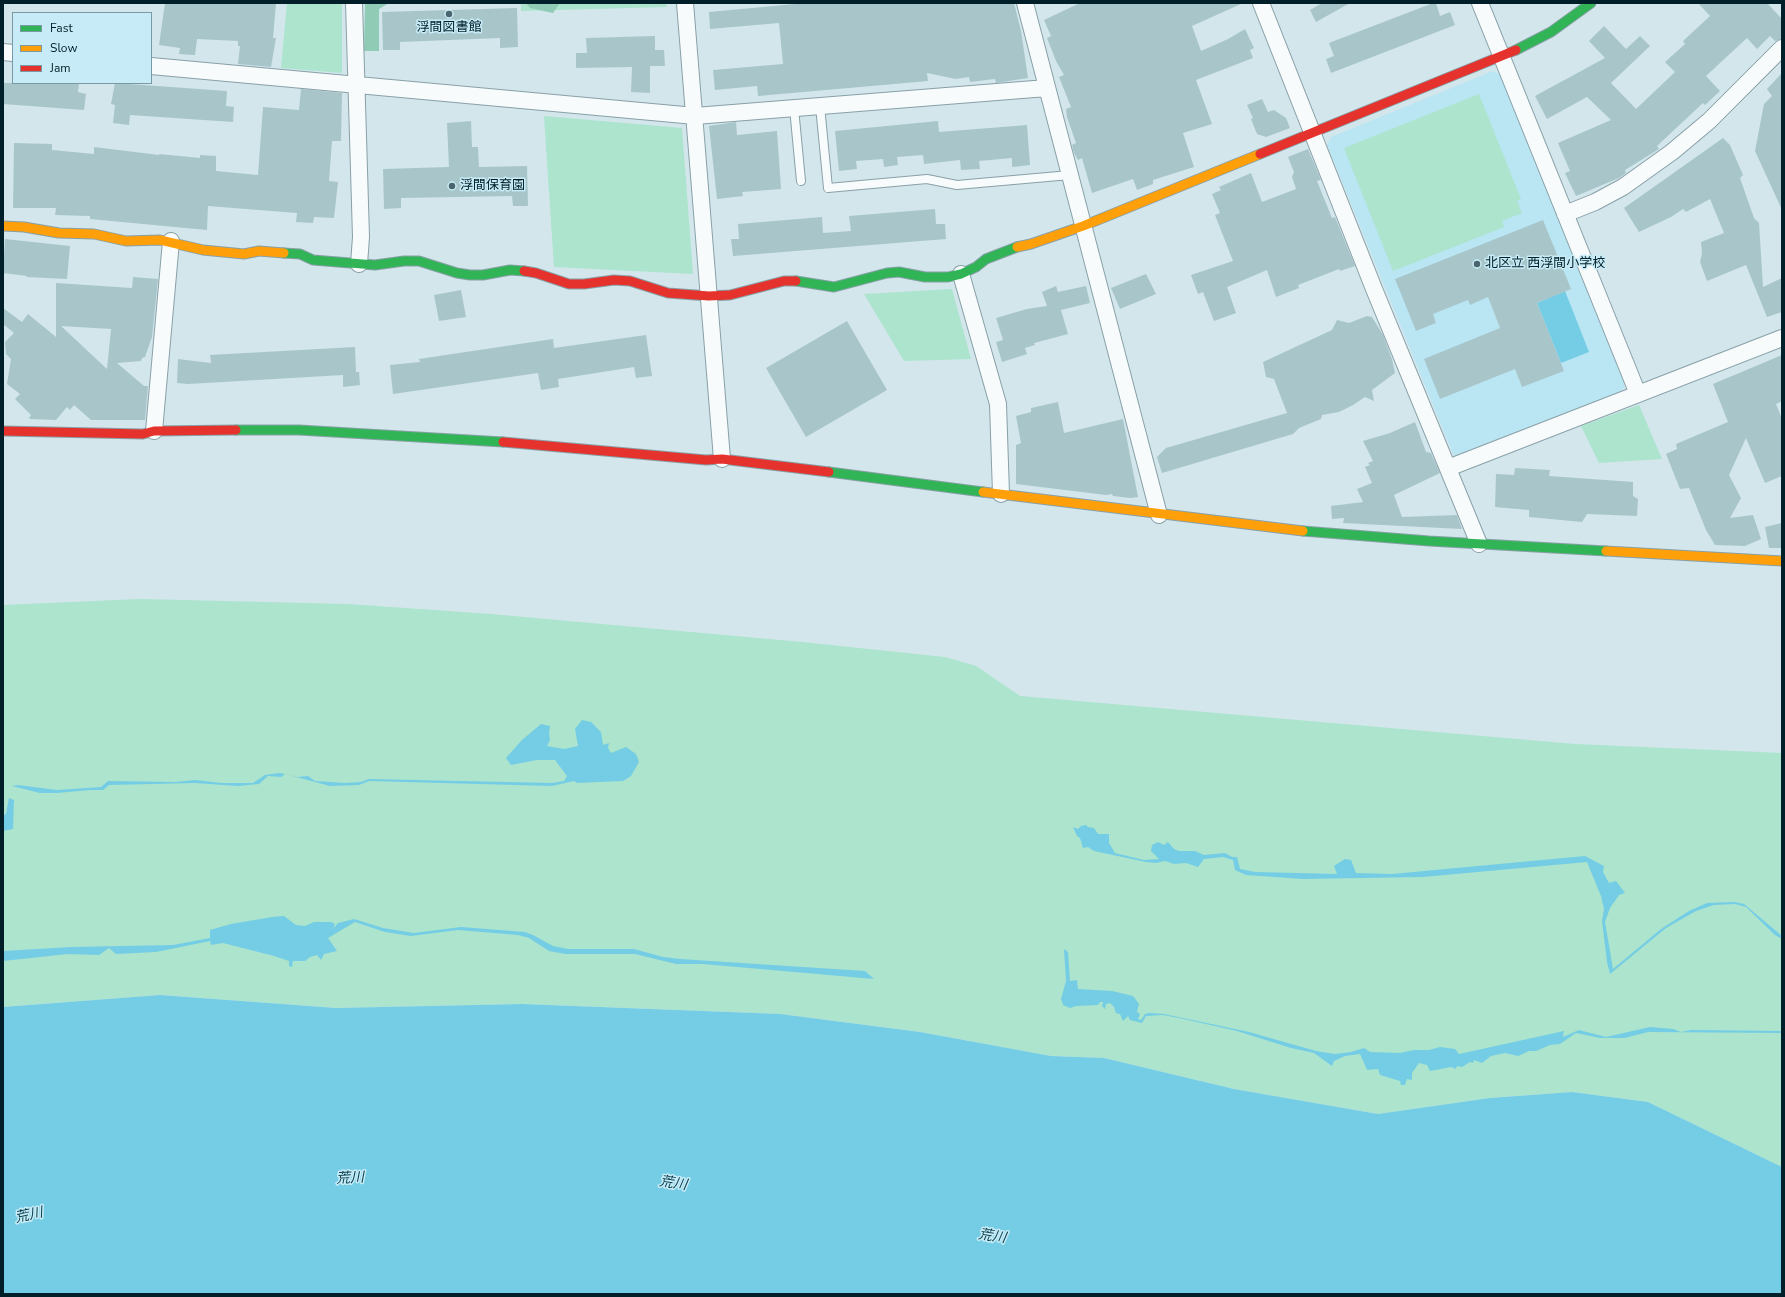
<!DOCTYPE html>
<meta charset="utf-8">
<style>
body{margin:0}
#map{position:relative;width:1785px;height:1297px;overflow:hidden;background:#d2e6ec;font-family:"Nunito Sans",sans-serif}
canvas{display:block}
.frame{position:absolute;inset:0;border:4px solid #001f28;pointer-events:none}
.legend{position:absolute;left:12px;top:12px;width:140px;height:72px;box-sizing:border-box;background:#c8ecf7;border:1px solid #789aa4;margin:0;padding:5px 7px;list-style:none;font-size:12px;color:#001f28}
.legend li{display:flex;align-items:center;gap:8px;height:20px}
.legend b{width:20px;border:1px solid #789aa4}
</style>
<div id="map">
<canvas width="1785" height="1297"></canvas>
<div class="frame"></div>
<ul class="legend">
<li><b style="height:5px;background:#30b455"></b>Fast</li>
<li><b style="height:5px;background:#ff9f0a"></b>Slow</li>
<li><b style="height:5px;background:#e5322d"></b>Jam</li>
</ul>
</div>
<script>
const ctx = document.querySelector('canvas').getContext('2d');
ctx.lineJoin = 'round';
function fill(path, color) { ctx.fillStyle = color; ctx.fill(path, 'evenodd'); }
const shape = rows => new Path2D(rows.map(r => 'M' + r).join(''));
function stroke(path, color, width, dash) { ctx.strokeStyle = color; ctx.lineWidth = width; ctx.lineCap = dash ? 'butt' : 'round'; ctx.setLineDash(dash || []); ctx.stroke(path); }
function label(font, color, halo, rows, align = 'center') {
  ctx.font = font + ' "Nunito Sans","Noto Sans JP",sans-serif'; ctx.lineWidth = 3; ctx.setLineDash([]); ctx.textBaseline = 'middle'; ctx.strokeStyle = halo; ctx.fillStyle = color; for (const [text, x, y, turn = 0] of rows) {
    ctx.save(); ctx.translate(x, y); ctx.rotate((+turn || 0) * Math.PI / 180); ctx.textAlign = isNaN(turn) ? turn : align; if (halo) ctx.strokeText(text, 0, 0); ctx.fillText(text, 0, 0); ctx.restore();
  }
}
const built = shape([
 [1493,71,1502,76,1625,383,1622,393,1458,457,1453,454,1327,145,1331,137]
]);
const green = shape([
 [287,3,342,3,342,73,281,68],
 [521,3,666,3,667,7,521,11],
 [1479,94,1521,199,1517,201,1522,213,1502,221,1504,227,1393,271,1344,148],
 [544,116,682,128,693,274,554,267],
 [952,289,971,359,904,361,864,294],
 [1639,405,1662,459,1599,463,1581,426],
 [140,599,348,604,491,614,802,642,945,657,976,666,1020,696,1575,744,1782,753,1782,1167,1648,1102,1572,1092,1490,1098,1378,1114,1234,1089,1104,1058,1051,1056,920,1032,780,1014,522,1004,336,1008,160,995,3,1007,3,605]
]);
const forest = shape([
 [365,3,389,3,379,9,379,51,364,51],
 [526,3,560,3,553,13,530,8]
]);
const water = shape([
 [1565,291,1589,352,1561,363,1537,303],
 [582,720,591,722,601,732,603,745,609,743,608,748,611,753,626,747,636,754,639,762,631,776,623,781,577,783,574,781,552,786,369,781,359,785,330,786,285,774,281,777,268,776,259,784,238,786,195,783,109,785,103,790,90,790,57,793,40,793,12,786,18,785,57,790,101,787,108,781,175,782,196,780,221,783,253,783,265,775,280,773,298,777,308,776,315,781,345,783,361,782,369,779,552,783,564,781,567,776,555,760,537,760,511,765,506,758,522,740,541,724,550,726,549,733,550,740,547,746,564,749,578,746,575,729],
 [9,798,14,800,13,829,3,831,3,815,6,814],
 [1086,825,1088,827,1094,828,1098,834,1109,834,1109,843,1115,853,1144,860,1159,859,1151,851,1152,845,1158,842,1164,845,1168,842,1174,849,1179,851,1195,851,1204,855,1225,853,1232,857,1237,857,1240,869,1255,872,1337,874,1334,866,1345,859,1351,860,1356,873,1392,874,1585,856,1604,866,1603,872,1609,883,1616,881,1625,893,1619,895,1610,908,1605,922,1613,969,1661,929,1689,911,1707,903,1734,902,1744,904,1782,936,1782,939,1775,935,1746,907,1735,904,1714,905,1696,911,1666,928,1610,974,1607,962,1602,921,1604,909,1601,896,1587,862,1423,877,1303,879,1246,875,1235,870,1233,860,1223,857,1204,859,1198,867,1186,863,1174,864,1165,861,1156,863,1146,862,1094,851,1088,847,1083,848,1080,838,1077,836,1073,827,1078,829,1081,826],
 [284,916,296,925,305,926,314,922,331,922,335,924,333,929,338,923,354,919,383,928,414,933,461,927,525,932,533,935,553,946,568,949,634,949,663,957,680,959,865,971,874,979,703,964,676,964,635,954,565,954,549,951,529,938,518,935,458,930,411,936,385,932,355,922,328,938,337,951,324,954,321,960,317,955,310,957,305,961,293,961,292,967,289,966,289,961,274,956,223,943,211,945,210,941,156,952,116,954,109,948,99,955,68,954,3,961,3,951,71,947,173,945,210,938,210,930,231,924,272,917],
 [1064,949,1068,952,1070,981,1077,980,1078,989,1112,991,1133,996,1139,1004,1137,1012,1140,1014,1138,1019,1141,1020,1145,1014,1149,1013,1164,1014,1249,1032,1316,1051,1335,1054,1351,1052,1364,1048,1370,1052,1400,1053,1414,1050,1429,1050,1440,1047,1455,1049,1459,1054,1564,1031,1563,1037,1579,1030,1606,1037,1650,1027,1673,1029,1681,1032,1691,1030,1782,1031,1782,1033,1648,1032,1625,1038,1600,1038,1576,1033,1560,1044,1550,1045,1536,1051,1529,1051,1518,1056,1505,1053,1491,1056,1482,1063,1474,1060,1473,1063,1470,1062,1462,1067,1457,1066,1456,1069,1451,1067,1430,1071,1427,1065,1419,1063,1412,1073,1412,1080,1407,1079,1405,1085,1401,1085,1400,1081,1380,1075,1378,1069,1367,1070,1360,1054,1345,1056,1334,1061,1332,1066,1314,1053,1291,1048,1237,1031,1179,1018,1163,1015,1146,1016,1142,1023,1130,1020,1128,1016,1123,1021,1120,1014,1116,1013,1114,1007,1110,1003,1106,1004,1105,1009,1102,1006,1103,1002,1100,1002,1098,1005,1076,1006,1070,1008,1063,1005,1061,999,1066,981],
 [160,995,336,1008,522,1004,780,1014,920,1032,1051,1056,1104,1058,1234,1089,1378,1114,1490,1098,1572,1092,1648,1102,1782,1167,1782,1294,3,1294,3,1007]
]);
const building = shape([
 [165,3,276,3,273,38,276,38,271,67,238,64,240,46,238,46,238,41,197,39,195,55,179,54,180,48,159,45],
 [806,3,1014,3,1021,31,1028,78,996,83,995,79,970,82,969,77,956,79,927,73,928,81,758,96,757,86,715,90,713,70,783,64,779,23,710,29,709,12],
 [1080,3,1243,3,1192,26,1201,51,1228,39,1245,29,1254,48,1250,50,1253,58,1196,80,1212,124,1183,133,1194,167,1153,180,1153,184,1137,190,1133,179,1092,193,1082,158,1078,160,1074,153,1072,145,1076,143,1067,117,1066,109,1071,107,1059,77,1064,75,1056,61,1047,38,1051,36,1044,20],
 [1322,3,1350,3,1316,22,1310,10],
 [1433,3,1436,3,1440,16,1450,12,1455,25,1331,73,1326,59,1334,56,1329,43],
 [1698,3,1767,3,1782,19,1782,39,1775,41,1770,36,1757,49,1747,38,1706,76,1720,91,1705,105,1703,103,1657,146,1659,149,1625,170,1626,173,1619,178,1576,196,1565,173,1570,171,1558,143,1611,120,1587,97,1547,119,1535,96,1605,58,1589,41,1604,26,1626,49,1640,36,1650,46,1611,83,1636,109,1675,72,1665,62,1685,44,1683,41,1710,16],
 [517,8,518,47,500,48,500,38,400,42,400,50,383,50,382,12],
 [655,36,655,50,664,50,665,66,650,66,650,93,631,92,632,67,576,68,576,53,587,53,586,38],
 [1782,73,1782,210,1755,151,1764,104,1772,96,1767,89],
 [3,83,79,83,78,92,86,94,84,110,3,104],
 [115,83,227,91,226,106,234,107,233,122,130,115,129,125,113,123,115,105,111,104],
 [301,89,342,93,341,141,332,141,329,181,338,182,334,218,314,217,313,223,296,222,297,213,208,206,207,230,90,219,90,216,55,215,56,208,13,208,14,143,52,144,52,150,94,154,94,147,159,155,159,154,200,158,200,155,216,156,216,171,258,175,263,107,299,110],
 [1262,99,1268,112,1274,110,1286,118,1290,128,1266,137,1257,134,1251,119,1253,118,1247,105],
 [471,121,472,147,478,147,479,167,527,166,528,206,513,206,512,196,401,198,401,208,384,209,383,169,449,167,447,123],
 [938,121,939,132,1027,125,1030,165,1012,167,1012,158,979,161,980,169,961,170,960,160,924,164,923,155,897,157,898,165,884,167,883,159,856,161,857,169,839,171,835,131],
 [736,122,737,135,777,131,781,189,742,192,743,196,717,199,709,126],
 [1723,138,1730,145,1743,175,1740,178,1754,218,1759,223,1763,287,1782,278,1782,312,1767,317,1746,265,1707,281,1700,262,1702,254,1701,242,1724,233,1710,199,1686,212,1683,209,1671,217,1639,232,1624,208],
 [1308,149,1321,180,1317,181,1332,218,1335,217,1355,266,1340,271,1339,269,1298,285,1299,288,1276,297,1267,270,1227,287,1236,313,1214,321,1203,292,1198,294,1191,275,1233,261,1215,215,1220,213,1212,194,1221,190,1219,187,1251,173,1262,202,1296,189,1292,177,1294,172,1288,157],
 [935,209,936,224,945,224,946,239,733,256,731,239,739,239,738,224,822,217,823,233,851,231,849,216],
 [1543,220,1571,289,1537,303,1564,371,1522,387,1515,369,1440,399,1424,359,1500,328,1488,297,1470,305,1468,300,1433,314,1436,323,1416,331,1395,279],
 [5,239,70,246,67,279,26,277,27,276,3,273],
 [1146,274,1156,294,1120,309,1111,288],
 [133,277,158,279,152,337,145,357,142,358,141,361,117,363,144,386,148,386,145,420,91,420,74,405,70,410,67,407,56,420,30,419,29,418,31,415,15,399,20,394,7,384,11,359,6,354,5,342,14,333,3,324,3,308,22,322,28,314,56,337,56,283,132,288],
 [61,326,111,329,107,369],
 [1056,286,1058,292,1086,286,1090,303,1061,310,1068,334,1034,343,1035,345,1025,348,1027,354,1002,362,996,342,1003,340,996,318,1027,309,1047,306,1042,292],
 [461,290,466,317,439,321,434,295],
 [1367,316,1372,317,1383,335,1392,359,1395,373,1372,390,1374,401,1365,397,1353,405,1339,412,1322,415,1321,419,1299,428,1293,434,1162,473,1157,457,1166,448,1287,413,1274,379,1266,377,1263,362,1332,330,1337,320,1349,323],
 [847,321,887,390,806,437,766,368],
 [646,335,652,376,636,378,634,367,558,379,559,387,541,390,538,373,393,394,390,365,420,362,419,359,553,339,554,348],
 [355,347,356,372,359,372,360,385,343,387,343,375,188,384,177,383,178,359,211,363,210,355],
 [1782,355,1782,401,1776,404,1782,419,1782,476,1765,483,1746,438,1729,475,1741,498,1730,518,1753,515,1761,539,1745,546,1715,545,1706,530,1689,488,1680,489,1666,454,1677,449,1676,444,1728,422,1713,384],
 [1058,402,1064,433,1123,419,1138,497,1130,498,1113,496,1112,494,1106,495,1016,484,1016,445,1021,443,1016,416,1031,412,1031,408],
 [1415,422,1426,452,1431,453,1440,473,1394,495,1402,517,1457,515,1462,529,1343,523,1344,518,1332,519,1331,506,1363,502,1357,489,1372,483,1365,467,1370,465,1368,463,1373,461,1363,441,1390,433],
 [1515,468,1550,470,1549,476,1633,482,1633,496,1638,499,1637,516,1587,514,1582,522,1529,517,1529,510,1495,507,1496,474,1514,475],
 [1782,523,1782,548,1769,548,1765,527]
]);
const lane = shape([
 [820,106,828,188,927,179,957,185,1070,175],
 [794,108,801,181]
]);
const street = shape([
 [354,3,361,237,359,264],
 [685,3,722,459],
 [1025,3,1159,515],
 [1261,3,1374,289,1479,544],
 [1480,3,1638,394],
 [3,52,13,53],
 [151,66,695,116,1047,88],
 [1565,214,1595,202,1623,187,1672,152,1709,121,1782,48],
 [961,274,998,404,1001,494],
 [154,431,171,241],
 [1448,468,1782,338]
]);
const fast = shape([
 [1516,50,1551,32,1591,3],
 [284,253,300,254,313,260,375,265,404,261,419,261,457,273,470,275,483,275,510,270,524,271],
 [796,281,834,287,887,273,899,272,925,277,948,277,961,274,976,267,986,259,1017,247],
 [236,430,299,430,503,442],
 [829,472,983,492],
 [1303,531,1429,541,1606,551]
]);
const slow = shape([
 [3,226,24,227,59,233,94,234,126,241,160,240,203,250,244,254,259,251,284,253],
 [1017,247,1031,244,1083,226,1260,154],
 [983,492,1303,531],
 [1606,551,1782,561]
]);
const jam = shape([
 [1260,154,1516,50],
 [524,271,536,273,569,284,584,284,614,280,630,281,668,293,709,296,730,295,784,281,796,281],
 [3,431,143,434,154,431,236,430],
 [503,442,706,460,722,459,829,472]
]);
const markers = [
 [449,14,4,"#4a656d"],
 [452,186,4,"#4a656d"],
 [1477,264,4,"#4a656d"]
];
const poiNames = [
 ["浮間図書館",449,28,"center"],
 ["浮間保育園",460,186],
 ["北区立 西浮間小学校",1485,264]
];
const waterNames = [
 ["荒川",350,1179,-3],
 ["荒川",673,1184,9],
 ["荒川",29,1216,-12],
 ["荒川",992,1237,9]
];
fill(built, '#bae5f3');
fill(green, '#ace4cd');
fill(forest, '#90ccb5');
fill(water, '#74cde5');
fill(building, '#a8c6ca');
stroke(lane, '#88a0a7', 10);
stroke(street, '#88a0a7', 18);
stroke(fast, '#88a0a7', 11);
stroke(slow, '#88a0a7', 11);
stroke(jam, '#88a0a7', 11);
stroke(lane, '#f8fbfc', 8);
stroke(street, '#f8fbfc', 16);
stroke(fast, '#30b455', 9);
stroke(slow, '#ff9f0a', 9);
stroke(jam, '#e5322d', 9);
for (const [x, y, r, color] of markers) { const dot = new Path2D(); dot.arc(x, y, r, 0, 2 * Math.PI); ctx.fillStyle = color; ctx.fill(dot); stroke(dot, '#c8ecf7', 1.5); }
label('13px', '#001f28', '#c8ecf7', poiNames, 'left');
label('italic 14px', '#063d4b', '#c8ecf7', waterNames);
</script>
